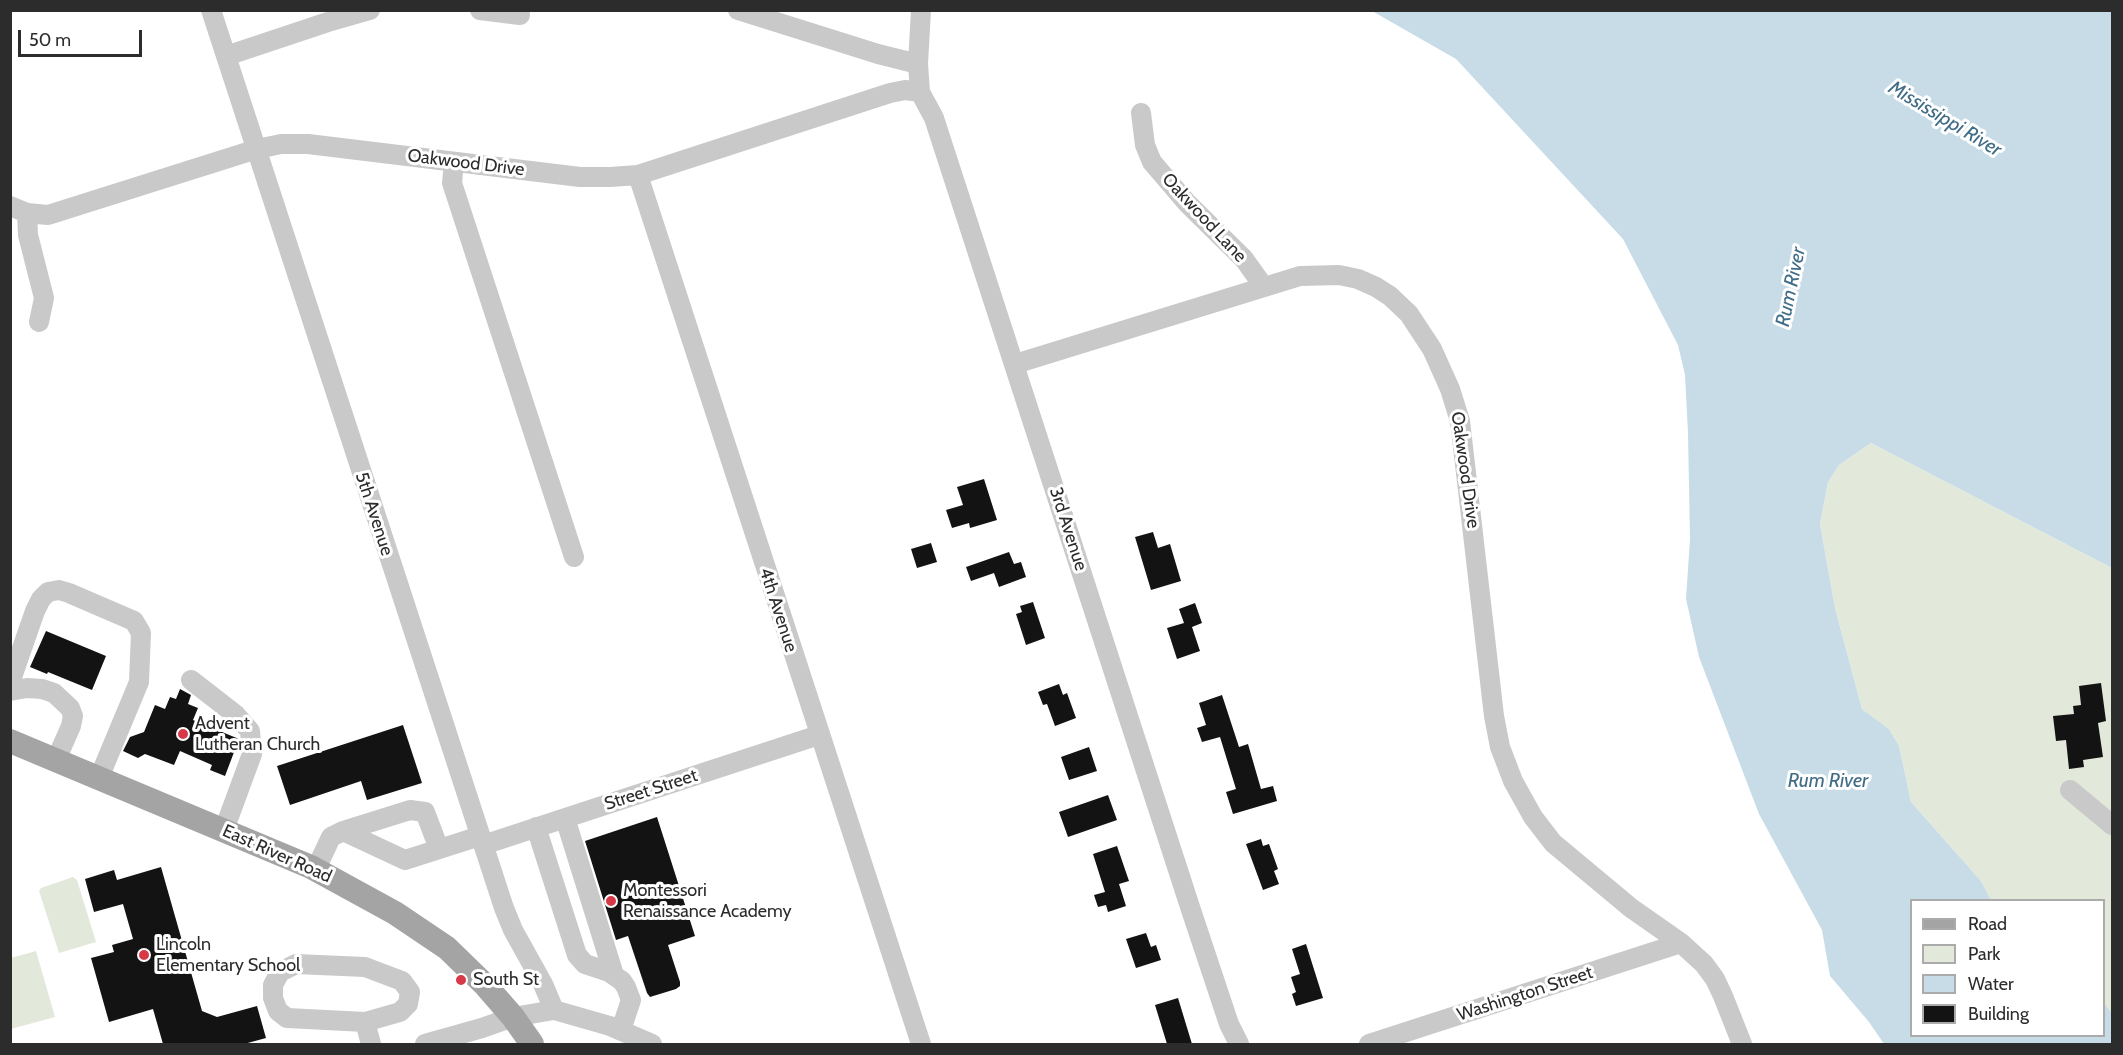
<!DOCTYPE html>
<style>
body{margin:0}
#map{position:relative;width:2123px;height:1055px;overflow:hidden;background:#fff;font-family:Cabin,sans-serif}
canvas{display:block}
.frame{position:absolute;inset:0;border:12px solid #2c2c2c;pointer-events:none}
.legend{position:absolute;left:1910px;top:899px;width:195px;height:138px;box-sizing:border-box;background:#fff;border:2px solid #ababab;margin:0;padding:8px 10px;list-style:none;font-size:18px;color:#2c2c2c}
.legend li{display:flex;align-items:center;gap:12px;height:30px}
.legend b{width:30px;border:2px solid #ababab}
.scale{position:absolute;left:18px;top:30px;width:124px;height:27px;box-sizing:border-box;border:3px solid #2c2c2c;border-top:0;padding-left:8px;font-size:18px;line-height:21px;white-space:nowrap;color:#2c2c2c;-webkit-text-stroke:4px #fff;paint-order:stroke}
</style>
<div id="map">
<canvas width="2123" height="1055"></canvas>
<div class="frame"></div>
<ul class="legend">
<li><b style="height:8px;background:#a4a4a4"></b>Road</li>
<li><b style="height:16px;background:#e2e9da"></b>Park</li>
<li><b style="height:16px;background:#c7dce7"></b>Water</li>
<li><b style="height:16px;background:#131313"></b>Building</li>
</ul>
<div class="scale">50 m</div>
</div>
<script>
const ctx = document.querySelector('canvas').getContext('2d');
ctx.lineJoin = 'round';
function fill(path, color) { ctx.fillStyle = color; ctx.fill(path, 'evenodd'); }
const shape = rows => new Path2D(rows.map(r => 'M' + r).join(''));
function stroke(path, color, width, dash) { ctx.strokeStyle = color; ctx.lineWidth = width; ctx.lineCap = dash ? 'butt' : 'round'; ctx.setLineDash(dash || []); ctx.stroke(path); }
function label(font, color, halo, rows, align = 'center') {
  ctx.font = font + ' Cabin,sans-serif'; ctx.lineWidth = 6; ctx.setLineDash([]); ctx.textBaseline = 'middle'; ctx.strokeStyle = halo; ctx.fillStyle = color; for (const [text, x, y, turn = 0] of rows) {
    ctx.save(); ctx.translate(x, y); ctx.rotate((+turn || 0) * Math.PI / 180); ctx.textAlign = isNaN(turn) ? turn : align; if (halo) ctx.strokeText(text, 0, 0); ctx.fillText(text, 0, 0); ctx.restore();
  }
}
const green = shape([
 [1871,443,2112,568,2112,1013,2104,1003,2104,900,1991,900,1981,881,1911,802,1899,746,1889,729,1862,709,1835,608,1820,524,1828,482,1839,465],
 [73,877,77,880,96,942,59,953,39,891,41,888],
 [36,951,55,1017,11,1029,11,958]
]);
const water = shape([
 [1372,11,2112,11,2112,568,1871,443,1839,465,1828,482,1820,524,1835,608,1862,709,1889,729,1899,746,1911,802,1981,881,1991,900,1912,900,1912,1036,2104,1036,2104,1003,2112,1013,2112,1044,1884,1044,1869,1022,1830,976,1822,930,1759,814,1699,657,1686,599,1690,539,1688,433,1685,375,1678,345,1623,239,1456,59]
]);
const building = shape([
 [984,479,997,520,970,528,969,523,952,528,946,510,963,505,957,487],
 [1153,532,1158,548,1170,544,1181,581,1151,590,1135,537],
 [931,543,937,562,917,568,911,549],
 [1009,552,1014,564,1021,562,1026,577,999,587,994,573,971,581,966,567],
 [1033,602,1045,638,1026,645,1016,614,1022,612,1020,606],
 [1195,603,1202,623,1192,627,1200,651,1177,659,1167,628,1184,623,1179,609],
 [46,631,106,656,92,690,48,672,47,674,30,667],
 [2101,683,2106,721,2098,723,2103,757,2083,760,2084,767,2069,769,2066,740,2056,741,2053,716,2074,714,2073,706,2081,705,2079,686],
 [1059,684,1063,695,1067,693,1076,718,1055,726,1047,704,1043,705,1038,692],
 [180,689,191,695,188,704,198,708,193,720,239,739,225,776,210,770,212,765,180,751,174,765,145,754,138,758,123,751,130,737,144,732,155,705,165,709,170,697,176,699],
 [1222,695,1239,747,1248,744,1261,789,1273,786,1277,801,1233,814,1226,792,1236,789,1220,737,1202,742,1197,728,1206,725,1199,703],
 [403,725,422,783,367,800,361,781,290,805,277,766],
 [1089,747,1097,771,1069,780,1061,757],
 [1108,795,1117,820,1068,837,1059,812],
 [657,817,695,936,668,945,680,982,680,986,676,989,650,997,647,993,628,936,616,940,585,841],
 [1261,839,1263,846,1269,844,1278,869,1274,871,1279,884,1263,890,1246,844],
 [1117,846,1129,881,1119,884,1126,906,1108,912,1106,905,1098,907,1094,895,1105,892,1093,854],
 [161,867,202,1011,217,1017,257,1006,266,1038,244,1044,163,1044,153,1009,109,1022,91,958,114,952,112,945,133,939,123,904,94,912,85,879,114,870,117,880],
 [1146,933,1151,947,1156,945,1161,960,1136,968,1126,939],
 [1306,944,1323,998,1296,1006,1292,994,1296,992,1291,977,1300,974,1292,949],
 [1178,998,1192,1044,1167,1044,1155,1005]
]);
const minor = shape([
 [211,10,504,908,513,930,543,984,554,1010],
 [480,10,520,15],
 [738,10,878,54,918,64],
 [921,10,918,64,920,92,934,118,1191,910,1229,1024,1239,1044],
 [226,56,328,22,370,10],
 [1141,113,1145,145,1152,162,1187,203,1244,259,1264,287],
 [454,162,452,183,574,557],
 [638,175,921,1044],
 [10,206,27,213,48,215,257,149,281,144,308,144,580,177,610,177,638,175,890,93,905,90,920,92],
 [27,213,28,235,44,298,39,322],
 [1015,364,1300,276,1339,275,1358,279,1376,287,1390,296,1409,314,1432,349,1450,389,1460,421,1494,716,1500,747,1513,781,1533,817,1553,843,1631,908,1681,943,1704,964,1715,979,1723,996,1742,1044],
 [191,680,236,715,250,731,252,754,224,830],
 [10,683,35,611,41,599,48,592,59,590,69,593,134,621,141,633,139,682,99,778],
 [10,691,27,688,42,689,54,693,70,708,73,716,71,726,56,760],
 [2070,790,2112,825],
 [565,818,614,975],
 [536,827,577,955,585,964,609,972,622,981,626,987,631,1000,621,1030],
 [343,831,410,810,425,812,439,849],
 [483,845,819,735],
 [316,869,331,837,343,831,405,860,480,836],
 [296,964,365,967,402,981,410,992,408,1004,400,1012,365,1022,287,1018,278,1011,273,998,273,985,280,972,296,964],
 [365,1022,371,1044],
 [425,1044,482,1028,513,1017,554,1010,610,1026,652,1044],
 [1369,1044,1681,943]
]);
const major = shape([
 [10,741,311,867,395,913,447,948,486,986,513,1017,532,1044]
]);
const markers = [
 [183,734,6,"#d73949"],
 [611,901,6,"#d73949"],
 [144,955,6,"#d73949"],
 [461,980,6,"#d73949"]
];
const streetNames = [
 ["Oakwood Drive",466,163,7],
 ["Oakwood Lane",1204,218,47],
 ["Oakwood Drive",1465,470,82],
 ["5th Avenue",374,514,72],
 ["3rd Avenue",1068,529,72],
 ["4th Avenue",778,610,72],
 ["Street Street",651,790,-18],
 ["East River Road",277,854,24],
 ["Washington Street",1525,994,-18]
];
const poiNames = [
 ["Advent",195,724],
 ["Lutheran Church",195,745],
 ["Montessori",623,891],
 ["Renaissance Academy",623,912],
 ["Lincoln",156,945],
 ["Elementary School",156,966],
 ["South St",473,980]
];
const waterNames = [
 ["Mississippi River",1945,119,31],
 ["Rum River",1791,287,-78],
 ["Rum River",1828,781]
];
fill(green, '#e2e9da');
fill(water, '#c7dce7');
fill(building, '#131313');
stroke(minor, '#c9c9c9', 20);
stroke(major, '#a4a4a4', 24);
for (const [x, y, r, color] of markers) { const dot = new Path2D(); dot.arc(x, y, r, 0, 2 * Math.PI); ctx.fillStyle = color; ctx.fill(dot); stroke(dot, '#fff', 2); }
label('18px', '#2c2c2c', '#fff', streetNames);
label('18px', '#2c2c2c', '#fff', poiNames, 'left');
label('italic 20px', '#416d87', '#fff', waterNames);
</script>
